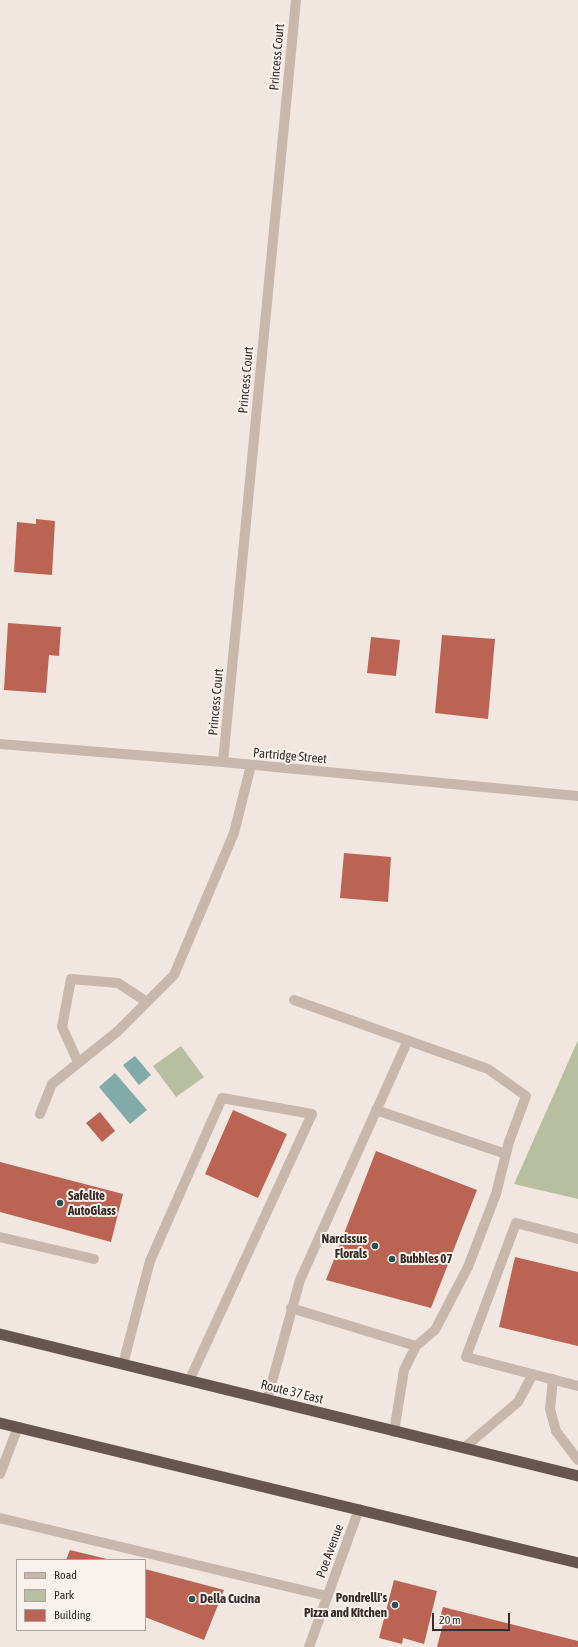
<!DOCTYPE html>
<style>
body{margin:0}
#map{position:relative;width:578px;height:1647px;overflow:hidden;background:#f1e7e0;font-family:"Asap Condensed",sans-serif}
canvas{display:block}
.legend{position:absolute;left:16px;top:1559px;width:130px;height:72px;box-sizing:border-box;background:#f9f2ec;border:1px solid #aba39f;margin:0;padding:5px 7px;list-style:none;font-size:12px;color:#372d2b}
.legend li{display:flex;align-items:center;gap:8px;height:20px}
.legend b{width:20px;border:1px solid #aba39f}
.scale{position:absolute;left:432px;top:1613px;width:78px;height:18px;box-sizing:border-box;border:2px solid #372d2b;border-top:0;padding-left:5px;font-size:12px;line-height:14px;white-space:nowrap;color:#372d2b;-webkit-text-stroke:3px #f9f2ec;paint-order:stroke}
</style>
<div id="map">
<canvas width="578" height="1647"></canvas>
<ul class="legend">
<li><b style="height:5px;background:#c8b7ad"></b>Road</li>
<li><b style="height:11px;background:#b8bfa1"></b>Park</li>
<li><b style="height:11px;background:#bb6454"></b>Building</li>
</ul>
<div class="scale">20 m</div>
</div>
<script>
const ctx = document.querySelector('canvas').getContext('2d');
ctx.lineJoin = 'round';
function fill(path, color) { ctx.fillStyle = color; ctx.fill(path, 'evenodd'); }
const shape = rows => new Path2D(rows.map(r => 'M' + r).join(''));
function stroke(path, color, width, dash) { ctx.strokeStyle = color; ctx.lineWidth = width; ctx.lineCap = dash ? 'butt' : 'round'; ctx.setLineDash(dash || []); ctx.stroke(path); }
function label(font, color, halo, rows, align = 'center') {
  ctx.font = font + ' "Asap Condensed",sans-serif'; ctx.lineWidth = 4; ctx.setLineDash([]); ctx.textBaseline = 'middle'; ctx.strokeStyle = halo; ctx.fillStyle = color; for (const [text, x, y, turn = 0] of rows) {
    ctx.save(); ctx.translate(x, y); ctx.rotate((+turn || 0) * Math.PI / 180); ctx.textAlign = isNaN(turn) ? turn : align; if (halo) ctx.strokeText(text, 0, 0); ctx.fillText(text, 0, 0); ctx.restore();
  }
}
const green = shape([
 [578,1040,578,1199,514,1184],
 [181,1046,204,1077,176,1097,153,1066]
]);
const water = shape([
 [135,1056,151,1075,139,1085,123,1065],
 [115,1073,147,1110,130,1124,99,1087]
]);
const building = shape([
 [36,519,55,521,52,575,14,572,17,522,36,524],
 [8,623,61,627,59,656,49,655,46,693,4,690],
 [442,635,495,639,488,719,435,713],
 [371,637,400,640,396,676,367,673],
 [344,853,391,857,388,902,340,898],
 [233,1110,287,1134,258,1198,205,1174],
 [100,1112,115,1131,102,1142,86,1123],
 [376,1151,477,1190,431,1308,326,1280],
 [0,1162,123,1194,111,1242,0,1212],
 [515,1257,578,1272,578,1346,499,1327],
 [70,1550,107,1559,106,1560,66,1560],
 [145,1569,224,1590,204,1640,145,1617],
 [394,1580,437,1591,424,1644,403,1638,402,1644,379,1638],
 [443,1607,578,1641,578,1647,437,1647,443,1624,439,1622]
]);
const service = shape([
 [294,1000,488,1069,526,1096,509,1142,496,1194,468,1267,435,1330,416,1346,404,1370,394,1432],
 [78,1062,62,1027,71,979,118,983,147,1002],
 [376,1110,506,1154],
 [40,1114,52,1084,118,1031,174,975,234,833,251,765],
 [0,1237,94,1259],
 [578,1239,516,1223,466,1357,578,1386],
 [291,1308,416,1346],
 [123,1364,150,1261,222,1098,312,1114,189,1381],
 [553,1379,550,1409,556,1431,578,1460],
 [267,1400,300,1280,408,1040],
 [465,1447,518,1402,533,1374],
 [0,1518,327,1596]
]);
const minor = shape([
 [0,744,223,762,578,796],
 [223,762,296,0],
 [0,1474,18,1427],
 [309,1647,359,1509]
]);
const trunk = shape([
 [0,1334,578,1476],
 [0,1423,578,1563]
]);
const markers = [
 [60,1203,4,"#245554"],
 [375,1246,4,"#245554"],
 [392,1259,4,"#245554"],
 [192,1599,4,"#245554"],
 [395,1605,4,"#245554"]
];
const streetNames = [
 ["Princess Court",277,57,-85],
 ["Princess Court",246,380,-85],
 ["Princess Court",216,702,-85],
 ["Partridge Street",290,756,5],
 ["Route 37 East",292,1392,14],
 ["Poe Avenue",330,1551,-70]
];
const poiNames = [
 ["Safelite",68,1196],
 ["AutoGlass",68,1211],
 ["Narcissus",367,1239,"right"],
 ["Florals",367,1254,"right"],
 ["Bubbles 07",400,1259],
 ["Pondrelli's",387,1598,"right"],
 ["Pizza and Kitchen",387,1613,"right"],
 ["Della Cucina",200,1599]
];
fill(green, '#b8bfa1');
fill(water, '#81aba9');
fill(building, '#bb6454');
stroke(service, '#c8b7ad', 10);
stroke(minor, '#c8b7ad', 10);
stroke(trunk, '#675650', 11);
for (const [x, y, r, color] of markers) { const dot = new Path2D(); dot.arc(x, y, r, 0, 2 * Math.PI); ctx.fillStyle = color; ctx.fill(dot); stroke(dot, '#f9f2ec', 1.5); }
label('13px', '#372d2b', '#f9f2ec', streetNames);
label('bold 13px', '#372d2b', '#f9f2ec', poiNames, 'left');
</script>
